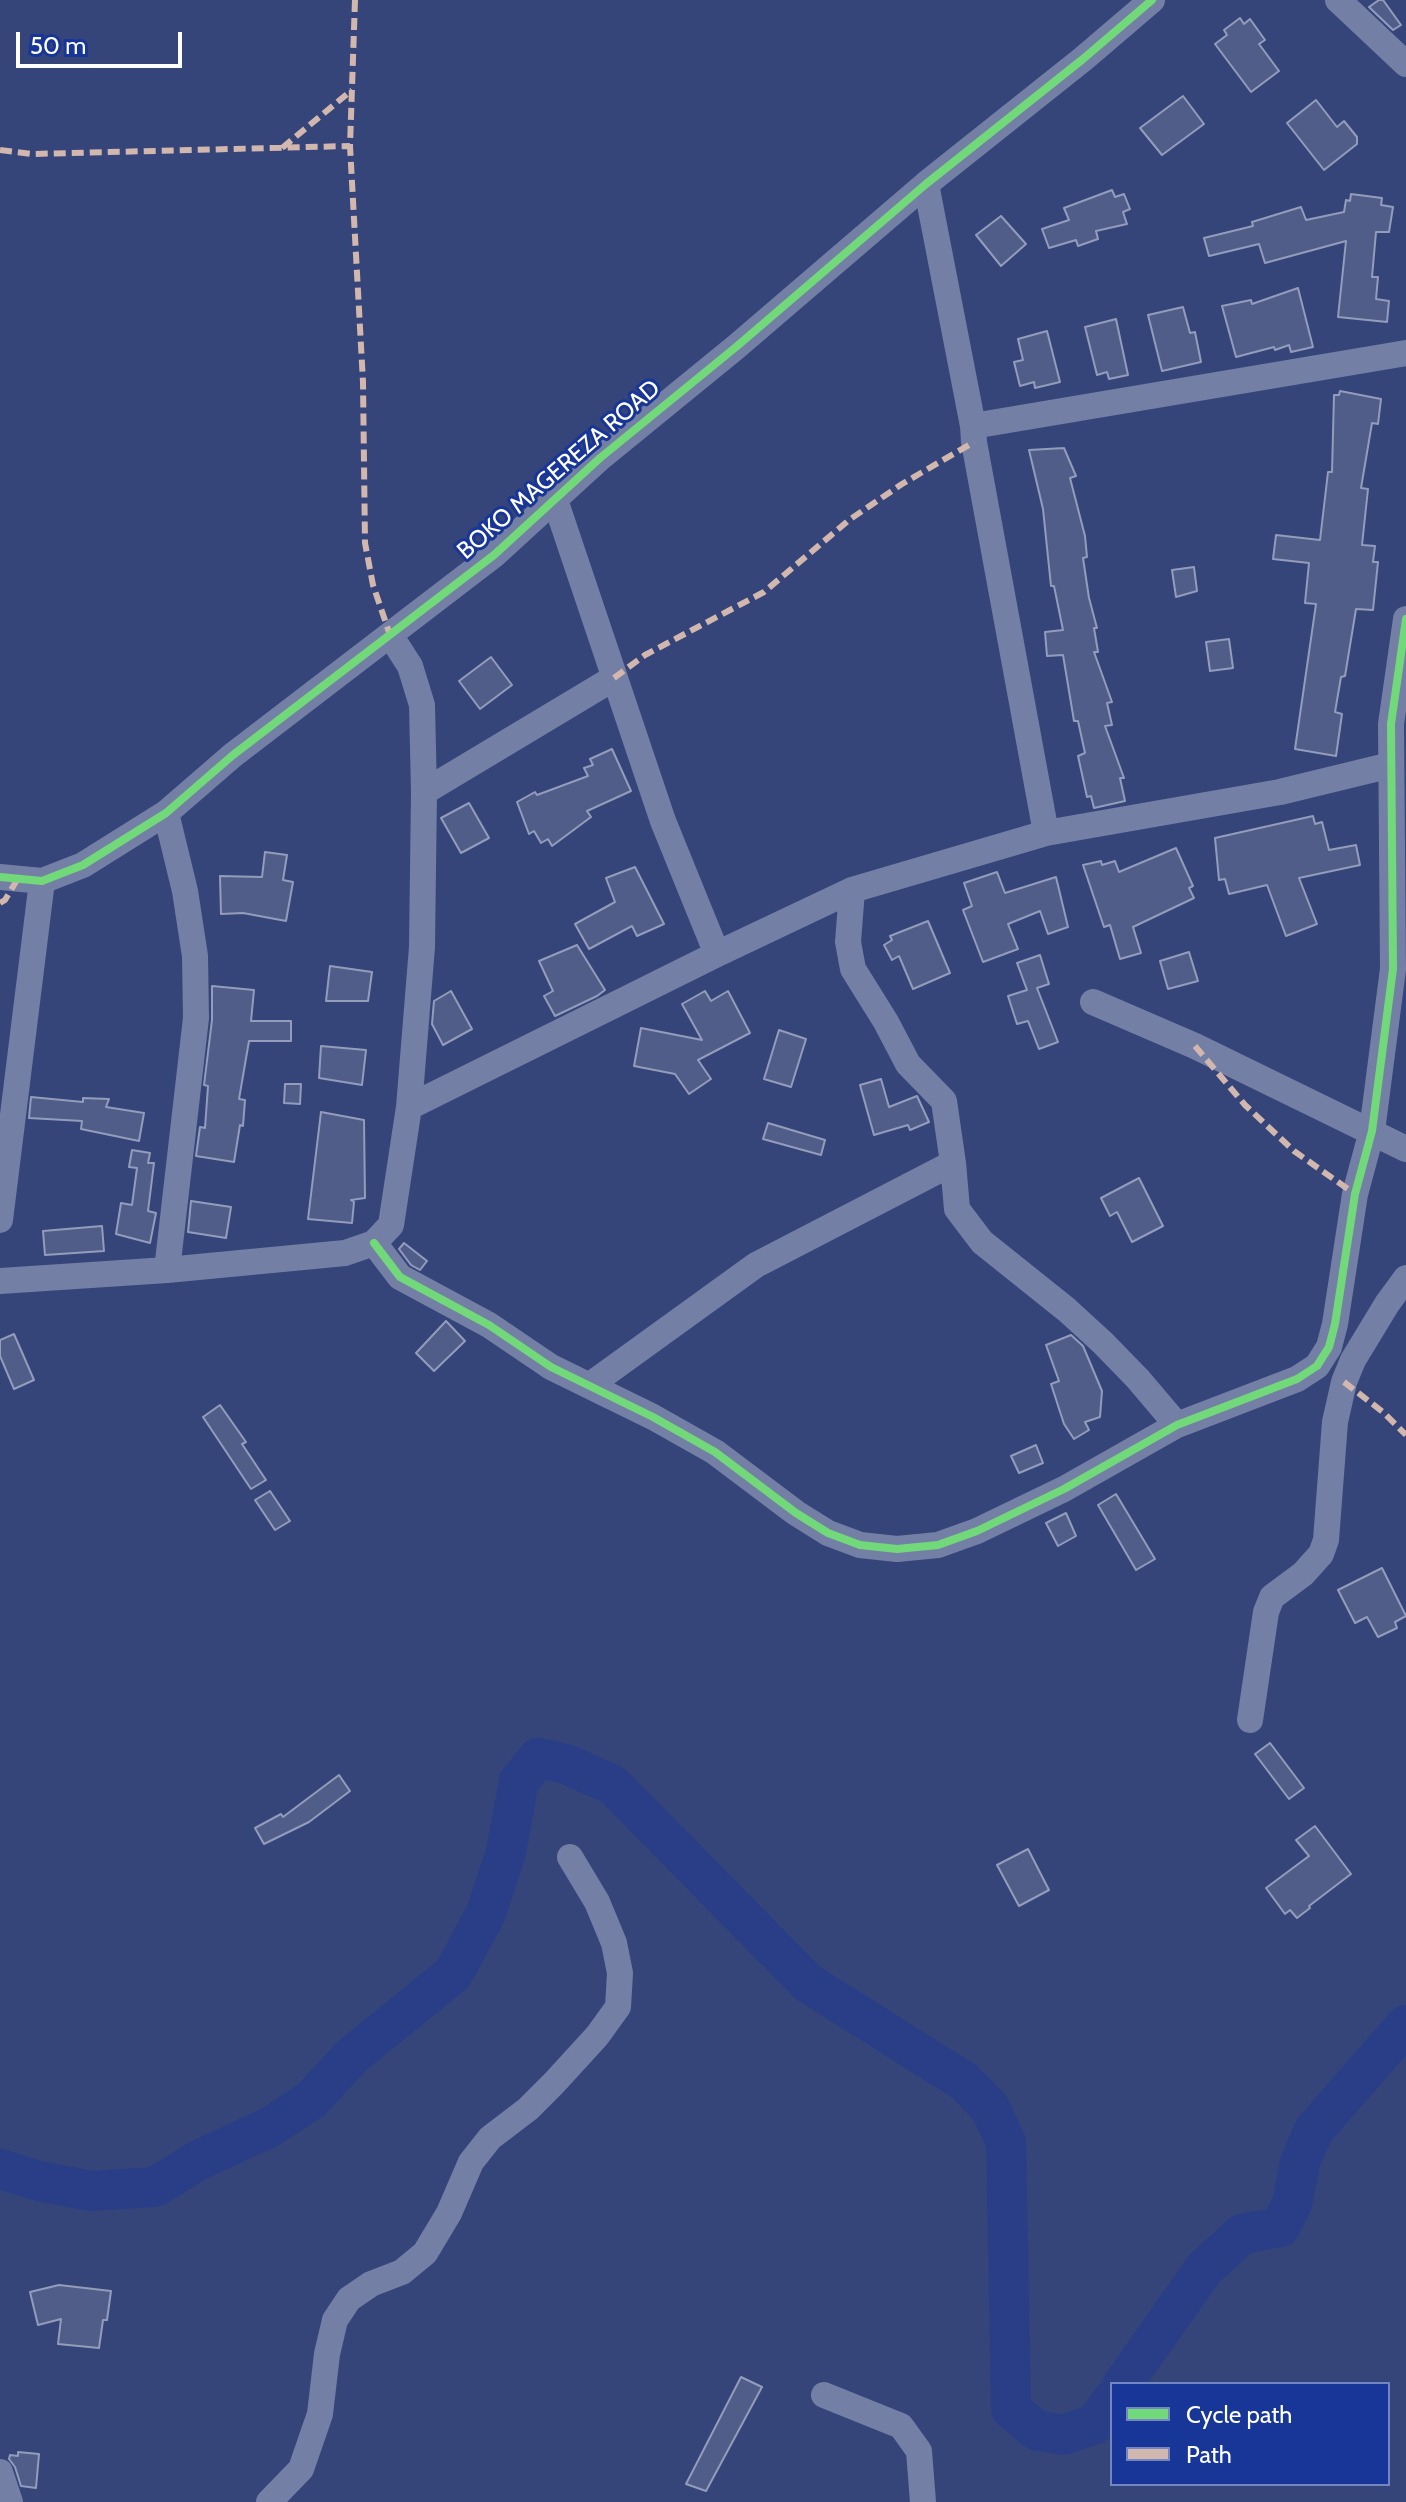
<!DOCTYPE html>
<style>
body{margin:0}
#map{position:relative;width:1406px;height:2502px;overflow:hidden;background:#35457a;font-family:Cabin,sans-serif}
canvas{display:block}
.legend{position:absolute;left:1110px;top:2382px;width:280px;height:104px;box-sizing:border-box;background:#183697;border:2px solid #7486c1;margin:0;padding:10px 14px;list-style:none;font-size:24px;color:#fff}
.legend li{display:flex;align-items:center;gap:16px;height:40px}
.legend b{width:40px;border:2px solid #7486c1}
.scale{position:absolute;left:16px;top:32px;width:166px;height:36px;box-sizing:border-box;border:4px solid #fff;border-top:0;padding-left:10px;font-size:24px;line-height:28px;white-space:nowrap;color:#fff;-webkit-text-stroke:6px #183697;paint-order:stroke}
</style>
<div id="map">
<canvas width="1406" height="2502"></canvas>
<ul class="legend">
<li><b style="height:10px;background:#71d979"></b>Cycle path</li>
<li><b style="height:10px;background:#d1b7ad"></b>Path</li>
</ul>
<div class="scale">50 m</div>
</div>
<script>
const ctx = document.querySelector('canvas').getContext('2d');
ctx.lineJoin = 'round';
const shape = rows => new Path2D(rows.map(r => 'M' + r).join(''));
function stroke(path, color, width, dash) { ctx.strokeStyle = color; ctx.lineWidth = width; ctx.lineCap = dash ? 'butt' : 'round'; ctx.setLineDash(dash || []); ctx.stroke(path); }
function fill(path, color) { ctx.fillStyle = color; ctx.fill(path, 'evenodd'); }
function label(font, color, halo, rows, align = 'center') {
  ctx.font = font + ' Cabin,sans-serif'; ctx.lineWidth = 6; ctx.setLineDash([]); ctx.textBaseline = 'middle'; ctx.strokeStyle = halo; ctx.fillStyle = color; for (const [text, x, y, turn = 0] of rows) {
    ctx.save(); ctx.translate(x, y); ctx.rotate((+turn || 0) * Math.PI / 180); ctx.textAlign = isNaN(turn) ? turn : align; if (halo) ctx.strokeText(text, 0, 0); ctx.fillText(text, 0, 0); ctx.restore();
  }
}
const river = shape([
 [0,2169,39,2181,91,2191,155,2187,197,2161,270,2127,311,2100,353,2055,453,1974,486,1913,506,1852,519,1781,538,1758,566,1764,613,1785,808,1983,965,2082,990,2108,1006,2142,1011,2409,1036,2430,1063,2435,1095,2424,1112,2400],
 [1123,2384,1204,2269,1242,2234,1280,2227,1292,2204,1300,2162,1314,2130,1406,2025]
]);
const building = shape([
 [1379,0,1383,0,1401,25,1393,30,1369,7,1379,0],
 [1240,18,1244,24,1250,19,1265,40,1259,44,1279,71,1251,92,1215,44,1227,35,1224,30,1240,18],
 [1183,96,1204,124,1162,155,1140,128,1183,96],
 [1316,100,1337,127,1344,121,1357,137,1357,144,1324,170,1287,123,1316,100],
 [1112,190,1115,197,1124,194,1130,209,1123,212,1127,224,1096,231,1098,239,1078,246,1076,240,1049,248,1042,229,1069,220,1064,208,1112,190],
 [1351,194,1382,198,1381,205,1393,207,1389,232,1376,232,1372,277,1378,277,1376,299,1389,301,1387,322,1338,317,1346,241,1265,263,1259,244,1209,256,1204,238,1253,226,1252,222,1301,207,1306,220,1344,212,1346,200,1350,201,1351,194],
 [1001,216,1026,244,1001,266,976,235,1001,216],
 [1298,288,1313,347,1291,352,1289,345,1275,350,1274,347,1236,357,1222,306,1251,300,1252,304,1298,288],
 [1183,307,1190,333,1195,332,1201,362,1162,371,1148,315,1183,307],
 [1116,319,1128,375,1109,379,1107,372,1097,375,1085,327,1116,319],
 [1047,331,1060,382,1035,388,1034,382,1020,386,1014,362,1023,360,1018,339,1047,331],
 [1340,391,1381,399,1378,424,1372,423,1361,488,1368,489,1362,545,1375,546,1373,562,1378,562,1373,610,1356,609,1345,676,1341,677,1335,712,1342,714,1336,756,1295,749,1316,604,1305,603,1309,563,1273,559,1276,535,1320,540,1328,472,1332,472,1334,395,1339,395,1340,391],
 [1064,448,1076,476,1070,478,1085,536,1087,557,1083,558,1089,598,1097,628,1094,628,1098,652,1094,652,1112,702,1107,703,1112,725,1105,726,1124,778,1120,778,1125,801,1094,808,1091,796,1087,797,1078,756,1085,753,1078,721,1074,721,1063,655,1047,656,1045,632,1063,630,1054,586,1051,586,1043,509,1029,450,1064,448],
 [1194,567,1197,591,1176,597,1172,570,1194,567],
 [1229,639,1233,668,1210,671,1206,642,1229,639],
 [491,657,512,685,480,709,459,681,491,657],
 [612,749,631,791,587,811,591,817,552,846,548,839,541,843,534,831,529,834,517,802,535,792,537,795,588,776,584,768,593,765,590,759,612,749],
 [469,803,489,838,461,853,441,818,469,803],
 [1313,816,1315,824,1322,822,1329,850,1356,845,1360,865,1299,878,1317,924,1286,936,1267,885,1229,894,1225,879,1219,880,1215,838,1313,816],
 [1176,848,1193,886,1189,888,1194,898,1133,927,1141,953,1120,959,1110,925,1104,927,1083,865,1101,861,1102,865,1115,861,1119,872,1176,848],
 [265,852,287,855,283,880,293,882,286,921,243,913,221,914,220,876,262,877,265,852],
 [635,867,664,924,637,936,632,926,589,949,575,924,615,902,606,878,635,867],
 [997,872,1005,893,1056,877,1068,927,1048,934,1040,911,1008,924,1018,949,983,962,963,910,972,906,964,883,997,872],
 [928,921,950,973,913,989,899,956,892,960,884,945,892,940,890,936,928,921],
 [577,945,605,990,597,996,555,1016,544,996,553,991,539,961,577,945],
 [1189,952,1198,981,1168,989,1160,961,1189,952],
 [1040,955,1049,984,1037,988,1058,1042,1039,1049,1028,1021,1017,1024,1008,996,1027,990,1017,963,1040,955],
 [330,966,372,972,368,1001,326,1001,330,966],
 [212,986,254,990,251,1021,291,1021,291,1041,249,1041,239,1099,245,1100,243,1126,240,1125,234,1162,196,1156,200,1127,205,1128,208,1086,204,1085,212,1020,212,986],
 [451,991,472,1029,443,1045,432,1024,434,1001,451,991],
 [705,991,711,1001,728,991,750,1033,698,1060,711,1079,689,1094,675,1074,634,1066,641,1028,702,1040,682,1004,705,991],
 [779,1030,806,1039,791,1087,764,1079,779,1030],
 [321,1046,366,1050,362,1085,319,1078,321,1046],
 [881,1079,889,1107,917,1096,929,1122,910,1130,908,1125,874,1135,860,1085,881,1079],
 [285,1084,301,1084,300,1104,284,1103,285,1084],
 [31,1097,83,1102,83,1098,109,1099,106,1107,144,1113,139,1141,81,1129,82,1121,29,1118,31,1097],
 [321,1112,364,1120,365,1198,351,1200,354,1202,352,1223,308,1219,321,1112],
 [768,1123,825,1140,821,1155,763,1139,768,1123],
 [132,1150,150,1153,148,1163,154,1163,148,1211,156,1213,150,1243,116,1234,121,1203,132,1205,137,1168,129,1167,132,1150],
 [1139,1178,1163,1226,1132,1242,1117,1212,1110,1216,1101,1198,1139,1178],
 [191,1201,231,1207,226,1238,188,1232,191,1201],
 [102,1226,104,1251,45,1255,43,1231,102,1226],
 [404,1243,427,1261,420,1270,411,1265,399,1249,404,1243],
 [446,1321,465,1341,434,1371,416,1353,446,1321],
 [14,1334,34,1380,14,1389,0,1356,0,1340,14,1334],
 [1071,1335,1083,1346,1102,1391,1100,1417,1085,1422,1089,1430,1074,1439,1064,1424,1051,1384,1059,1381,1046,1345,1071,1335],
 [220,1405,246,1442,242,1444,266,1480,251,1489,203,1417,220,1405],
 [1036,1445,1043,1463,1019,1473,1011,1456,1036,1445],
 [270,1491,290,1521,275,1530,255,1500,270,1491],
 [1116,1494,1155,1559,1136,1570,1098,1505,1116,1494],
 [1066,1513,1076,1536,1058,1546,1046,1523,1066,1513],
 [1382,1568,1406,1616,1395,1622,1397,1628,1378,1637,1367,1617,1355,1623,1338,1590,1382,1568],
 [1270,1743,1304,1788,1289,1799,1255,1754,1270,1743],
 [339,1775,350,1791,309,1822,264,1844,255,1828,281,1814,283,1817,339,1775],
 [1315,1826,1351,1874,1309,1906,1310,1908,1297,1918,1290,1910,1285,1914,1266,1888,1309,1856,1296,1840,1315,1826],
 [1028,1849,1049,1890,1019,1906,997,1865,1028,1849],
 [59,2285,111,2291,107,2320,103,2320,99,2348,58,2344,61,2319,38,2325,30,2292,59,2285],
 [741,2377,762,2387,706,2491,686,2484,741,2377],
 [18,2452,39,2454,36,2488,21,2486,15,2467,9,2459,10,2455,18,2456,18,2452]
]);
const minor = shape([
 [1338,0,1406,64],
 [926,184,973,426,974,442,1046,833],
 [973,426,1406,353],
 [555,500,663,821,717,954],
 [424,792,614,678],
 [166,813,185,891,195,956,196,1018,167,1270],
 [0,877,42,881,83,865,166,813,233,755,494,555,600,458,736,347,926,184,1083,59,1152,0],
 [852,890,848,942,853,969,886,1022,908,1064,944,1101,953,1163,957,1209,982,1242,1067,1310,1103,1343,1138,1379,1177,1425],
 [1093,1002,1195,1046,1406,1149],
 [409,1107,717,954,852,890,1046,833,1280,792,1391,765],
 [0,1220,42,881],
 [374,1243,400,1277,489,1325,551,1367,653,1417,715,1452,796,1513,828,1533,860,1545,897,1549,938,1545,977,1531,1064,1489,1177,1425,1297,1379,1317,1366,1329,1347,1335,1324,1355,1194,1372,1131,1393,969,1391,724,1406,619],
 [0,1281,167,1270,345,1253,374,1243,391,1225,409,1107,422,947,424,792,422,705,410,666,390,635],
 [590,1385,756,1265,953,1163],
 [1250,1720,1266,1612,1272,1597,1303,1574,1321,1554,1326,1540,1335,1422,1344,1382,1353,1360,1387,1304,1406,1278],
 [824,2395,901,2426,919,2451,923,2502],
 [0,2472,10,2502],
 [269,2502,301,2469,320,2414,327,2354,335,2320,349,2299,371,2284,402,2272,425,2253,449,2213,471,2162,490,2138,528,2109,554,2083,597,2036,618,2007,620,1973,614,1943,597,1902,570,1857]
]);
const quiet = shape([
 [355,0,350,146,363,382,365,543,373,585,390,635],
 [282,148,352,90],
 [0,150,32,154,350,146],
 [614,678,645,655,764,592,849,520,902,484,974,442],
 [0,903,5,900,17,880],
 [1195,1046,1245,1105,1294,1151,1355,1194],
 [1344,1382,1383,1412,1406,1435]
]);
const cycleway = shape([
 [0,877,42,881,83,865,166,813,233,755,494,555,600,458,736,347,926,184,1083,59,1152,0],
 [374,1243,400,1277,489,1325,551,1367,653,1417,715,1452,796,1513,828,1533,860,1545,897,1549,938,1545,977,1531,1064,1489,1177,1425,1297,1379,1317,1366,1329,1347,1335,1324,1355,1194,1372,1131,1393,969,1391,724,1406,619]
]);
const streetNames = [
 ["BOKO MAGEREZA ROAD",559,470,-41]
];
stroke(river, '#293e86', 40);
fill(building, '#505d88');
stroke(building, '#939cba', 2);
stroke(minor, '#747fa5', 26);
stroke(quiet, '#d1b7ad', 6, [12, 6]);
stroke(cycleway, '#71d979', 8);
label('24px', '#fff', '#183697', streetNames);
</script>
